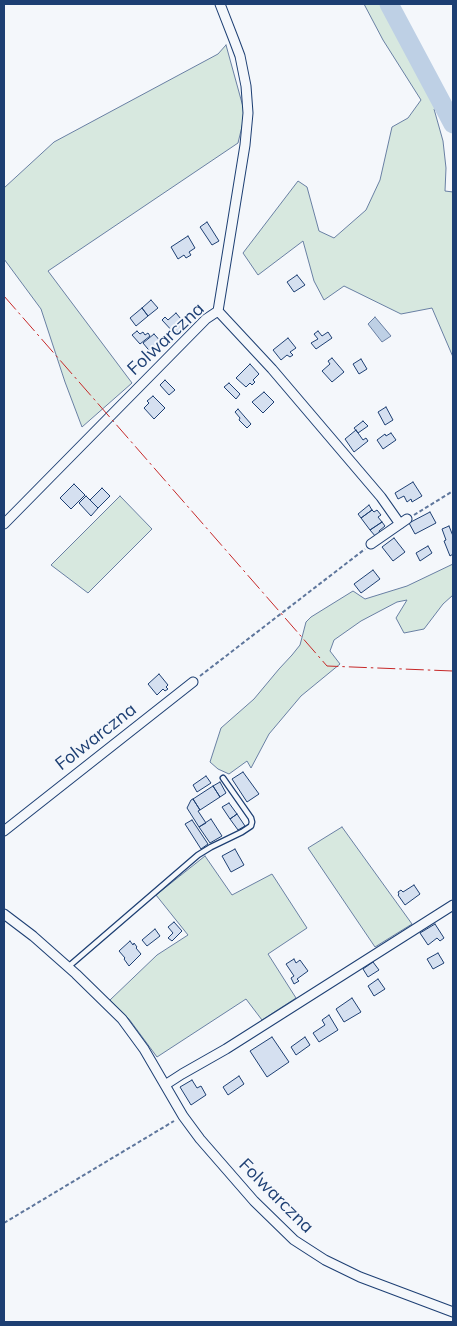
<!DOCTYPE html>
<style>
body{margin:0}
#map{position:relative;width:457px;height:1326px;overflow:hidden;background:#f4f7fb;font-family:Mulish,sans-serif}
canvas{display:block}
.frame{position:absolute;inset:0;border:5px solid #1d3f73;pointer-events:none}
</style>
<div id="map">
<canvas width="457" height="1326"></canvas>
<div class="frame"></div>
</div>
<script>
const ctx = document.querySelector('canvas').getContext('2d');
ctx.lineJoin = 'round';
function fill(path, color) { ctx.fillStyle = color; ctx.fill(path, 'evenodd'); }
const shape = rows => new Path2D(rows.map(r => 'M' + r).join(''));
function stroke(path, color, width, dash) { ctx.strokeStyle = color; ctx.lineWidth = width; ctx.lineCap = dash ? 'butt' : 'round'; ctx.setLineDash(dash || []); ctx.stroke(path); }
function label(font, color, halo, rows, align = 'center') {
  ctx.font = font + ' Mulish,sans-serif'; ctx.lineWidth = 4; ctx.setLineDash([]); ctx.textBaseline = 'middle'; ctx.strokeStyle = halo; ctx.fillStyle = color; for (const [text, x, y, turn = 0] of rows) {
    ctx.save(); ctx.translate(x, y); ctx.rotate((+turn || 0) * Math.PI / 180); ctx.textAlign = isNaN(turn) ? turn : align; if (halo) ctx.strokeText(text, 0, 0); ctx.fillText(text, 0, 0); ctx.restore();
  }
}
const green = shape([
 [364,4,382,4,438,106,434,109,443,141,446,168,445,191,453,192,453,357,432,308,401,314,344,286,324,300,314,281,303,241,258,275,243,253,298,181,307,187,319,231,334,238,366,210,380,180,392,127,408,118,421,100,383,40,364,4],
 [226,45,245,114,238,143,48,271,132,383,82,427,65,382,41,309,4,259,4,188,54,142,218,54,226,45],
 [120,496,152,529,88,593,51,565,120,496],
 [453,564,453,595,443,604,424,629,404,633,396,618,407,600,397,602,361,621,334,640,330,651,340,664,301,696,269,734,251,768,247,761,229,774,218,769,210,762,221,728,254,699,279,669,292,655,300,645,306,622,311,617,353,591,365,599,407,586,453,564],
 [342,827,412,924,375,947,308,848,342,827],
 [205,856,232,895,272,874,307,928,268,954,296,998,262,1020,246,999,157,1057,129,1019,110,1000,157,955,188,935,156,895,205,856]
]);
const water = shape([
 [375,317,391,336,382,342,368,324,375,317]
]);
const river = shape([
 [389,4,453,124]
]);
const building = shape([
 [207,222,219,241,212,245,200,227,207,222],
 [188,236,195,248,189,252,191,255,186,258,184,255,178,259,171,247,188,236],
 [297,275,305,285,294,292,287,282,297,275],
 [151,300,158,308,148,316,142,308,151,300],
 [142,308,148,316,136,326,130,318,142,308],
 [176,313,186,325,175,334,162,320,165,317,168,320,176,313],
 [137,331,140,334,143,332,145,335,148,333,150,336,140,344,132,335,137,331],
 [318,331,322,336,328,332,332,338,316,349,311,343,318,339,314,334,318,331],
 [154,334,163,344,152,354,143,343,154,334],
 [288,338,296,348,290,352,293,355,290,357,287,355,281,360,273,350,288,338],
 [332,358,344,372,332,382,322,371,330,364,328,361,332,358],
 [361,359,367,369,359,374,353,364,361,359],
 [250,364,259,374,253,380,255,382,252,385,250,383,246,387,236,378,250,364],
 [165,380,175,390,169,395,160,385,165,380],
 [229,383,240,394,236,399,224,387,229,383],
 [264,392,274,402,263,413,252,402,264,392],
 [153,396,165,408,154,419,144,408,149,403,147,401,153,396],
 [386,407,393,420,385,425,378,412,386,407],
 [238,409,251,424,247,428,239,420,240,418,235,412,238,409],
 [363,421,368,426,358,433,354,428,363,421],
 [356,430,363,440,366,438,368,441,354,452,345,439,356,430],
 [391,433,396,440,383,449,377,440,385,434,386,436,391,433],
 [413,482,422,496,412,502,411,499,407,502,404,496,398,499,395,493,413,482],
 [74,484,85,495,71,509,60,498,74,484],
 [102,488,110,496,98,508,90,500,102,488],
 [86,496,98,508,91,516,79,503,86,496],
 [369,505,372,510,361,518,358,514,369,505],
 [372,510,374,512,377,510,381,515,378,517,382,522,370,530,361,518,372,510],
 [430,512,436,523,415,534,409,523,430,512],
 [382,522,385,526,379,531,380,533,376,537,370,530,382,522],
 [449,526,453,536,453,554,450,556,444,541,446,540,442,529,449,526],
 [394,538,405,552,393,561,382,547,394,538],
 [428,546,432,553,420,561,416,553,428,546],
 [373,570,380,579,361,593,354,584,373,570],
 [159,674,168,685,166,687,168,689,165,691,163,689,157,695,148,684,159,674],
 [243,772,259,794,247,802,232,779,243,772],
 [206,776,211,783,197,792,193,785,206,776],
 [220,782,226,793,220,797,213,786,220,782],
 [213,786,220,797,200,810,193,799,213,786],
 [193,799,200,810,198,811,206,823,199,827,187,808,191,800,193,799],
 [229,803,237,814,230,819,222,807,229,803],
 [237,814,245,826,238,830,230,819,237,814],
 [211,819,222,836,210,843,199,827,211,819],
 [192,820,208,844,201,849,185,824,192,820],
 [235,849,244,865,231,872,222,856,235,849],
 [414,885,420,894,405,905,398,895,399,894,398,892,401,890,403,892,414,885],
 [174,922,182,931,172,941,168,938,173,933,168,927,174,922],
 [435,924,444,938,440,941,437,938,428,945,420,933,435,924],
 [155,929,160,936,147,946,142,940,155,929],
 [130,941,133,945,134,943,137,947,136,948,141,954,129,966,124,959,125,958,119,951,130,941],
 [438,953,444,963,433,969,427,959,438,953],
 [294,959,296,963,300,960,308,971,297,979,299,981,294,984,291,978,294,976,286,964,294,959],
 [373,962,379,970,368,977,363,969,373,962],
 [378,979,385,989,374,996,368,986,378,979],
 [352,998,361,1012,344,1022,336,1009,352,998],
 [329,1015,338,1030,319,1042,313,1033,325,1025,322,1020,329,1015],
 [272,1037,289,1062,267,1077,250,1051,272,1037],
 [305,1037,310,1045,296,1055,291,1047,305,1037],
 [239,1076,244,1084,228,1095,223,1087,239,1076],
 [192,1080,197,1088,201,1086,206,1095,191,1105,180,1087,192,1080]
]);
const path = shape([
 [414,515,453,491],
 [200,676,365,549],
 [4,1223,174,1121]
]);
const lane = shape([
 [68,967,198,855,211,847,242,832,251,826,252,822,251,818,223,778]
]);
const street = shape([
 [218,311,245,145,248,113,246,86,240,56,234,40,220,4],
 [4,524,206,319,218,311,272,369,381,497,400,524],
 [371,544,407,519],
 [4,831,193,682],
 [4,914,33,936,76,974,122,1019,144,1049,183,1116,200,1139,254,1201,294,1240,325,1260,360,1277,453,1312],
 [165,1085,182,1074,226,1049,453,905]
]);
const power = shape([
 [4,296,327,666,453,671]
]);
const streetNames = [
 ["Folwarczna",166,339,-43],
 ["Folwarczna",96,737,-38],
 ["Folwarczna",276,1196,45]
];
fill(green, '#d7e8df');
stroke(green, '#687fa3', 1);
fill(water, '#bed0e5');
stroke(water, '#687fa3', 1);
stroke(river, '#bed0e5', 19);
fill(building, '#d5e0f0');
stroke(building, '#1d3f73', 1);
stroke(lane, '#1d3f73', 7);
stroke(street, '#1d3f73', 11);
stroke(path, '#5e769c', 2, [4, 2.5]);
stroke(lane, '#f4f7fb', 4.5);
stroke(street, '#f4f7fb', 9);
stroke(power, '#c62828', 1, [18, 4, 2.5, 4]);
label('18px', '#1d3f73', '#f4f7fb', streetNames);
</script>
